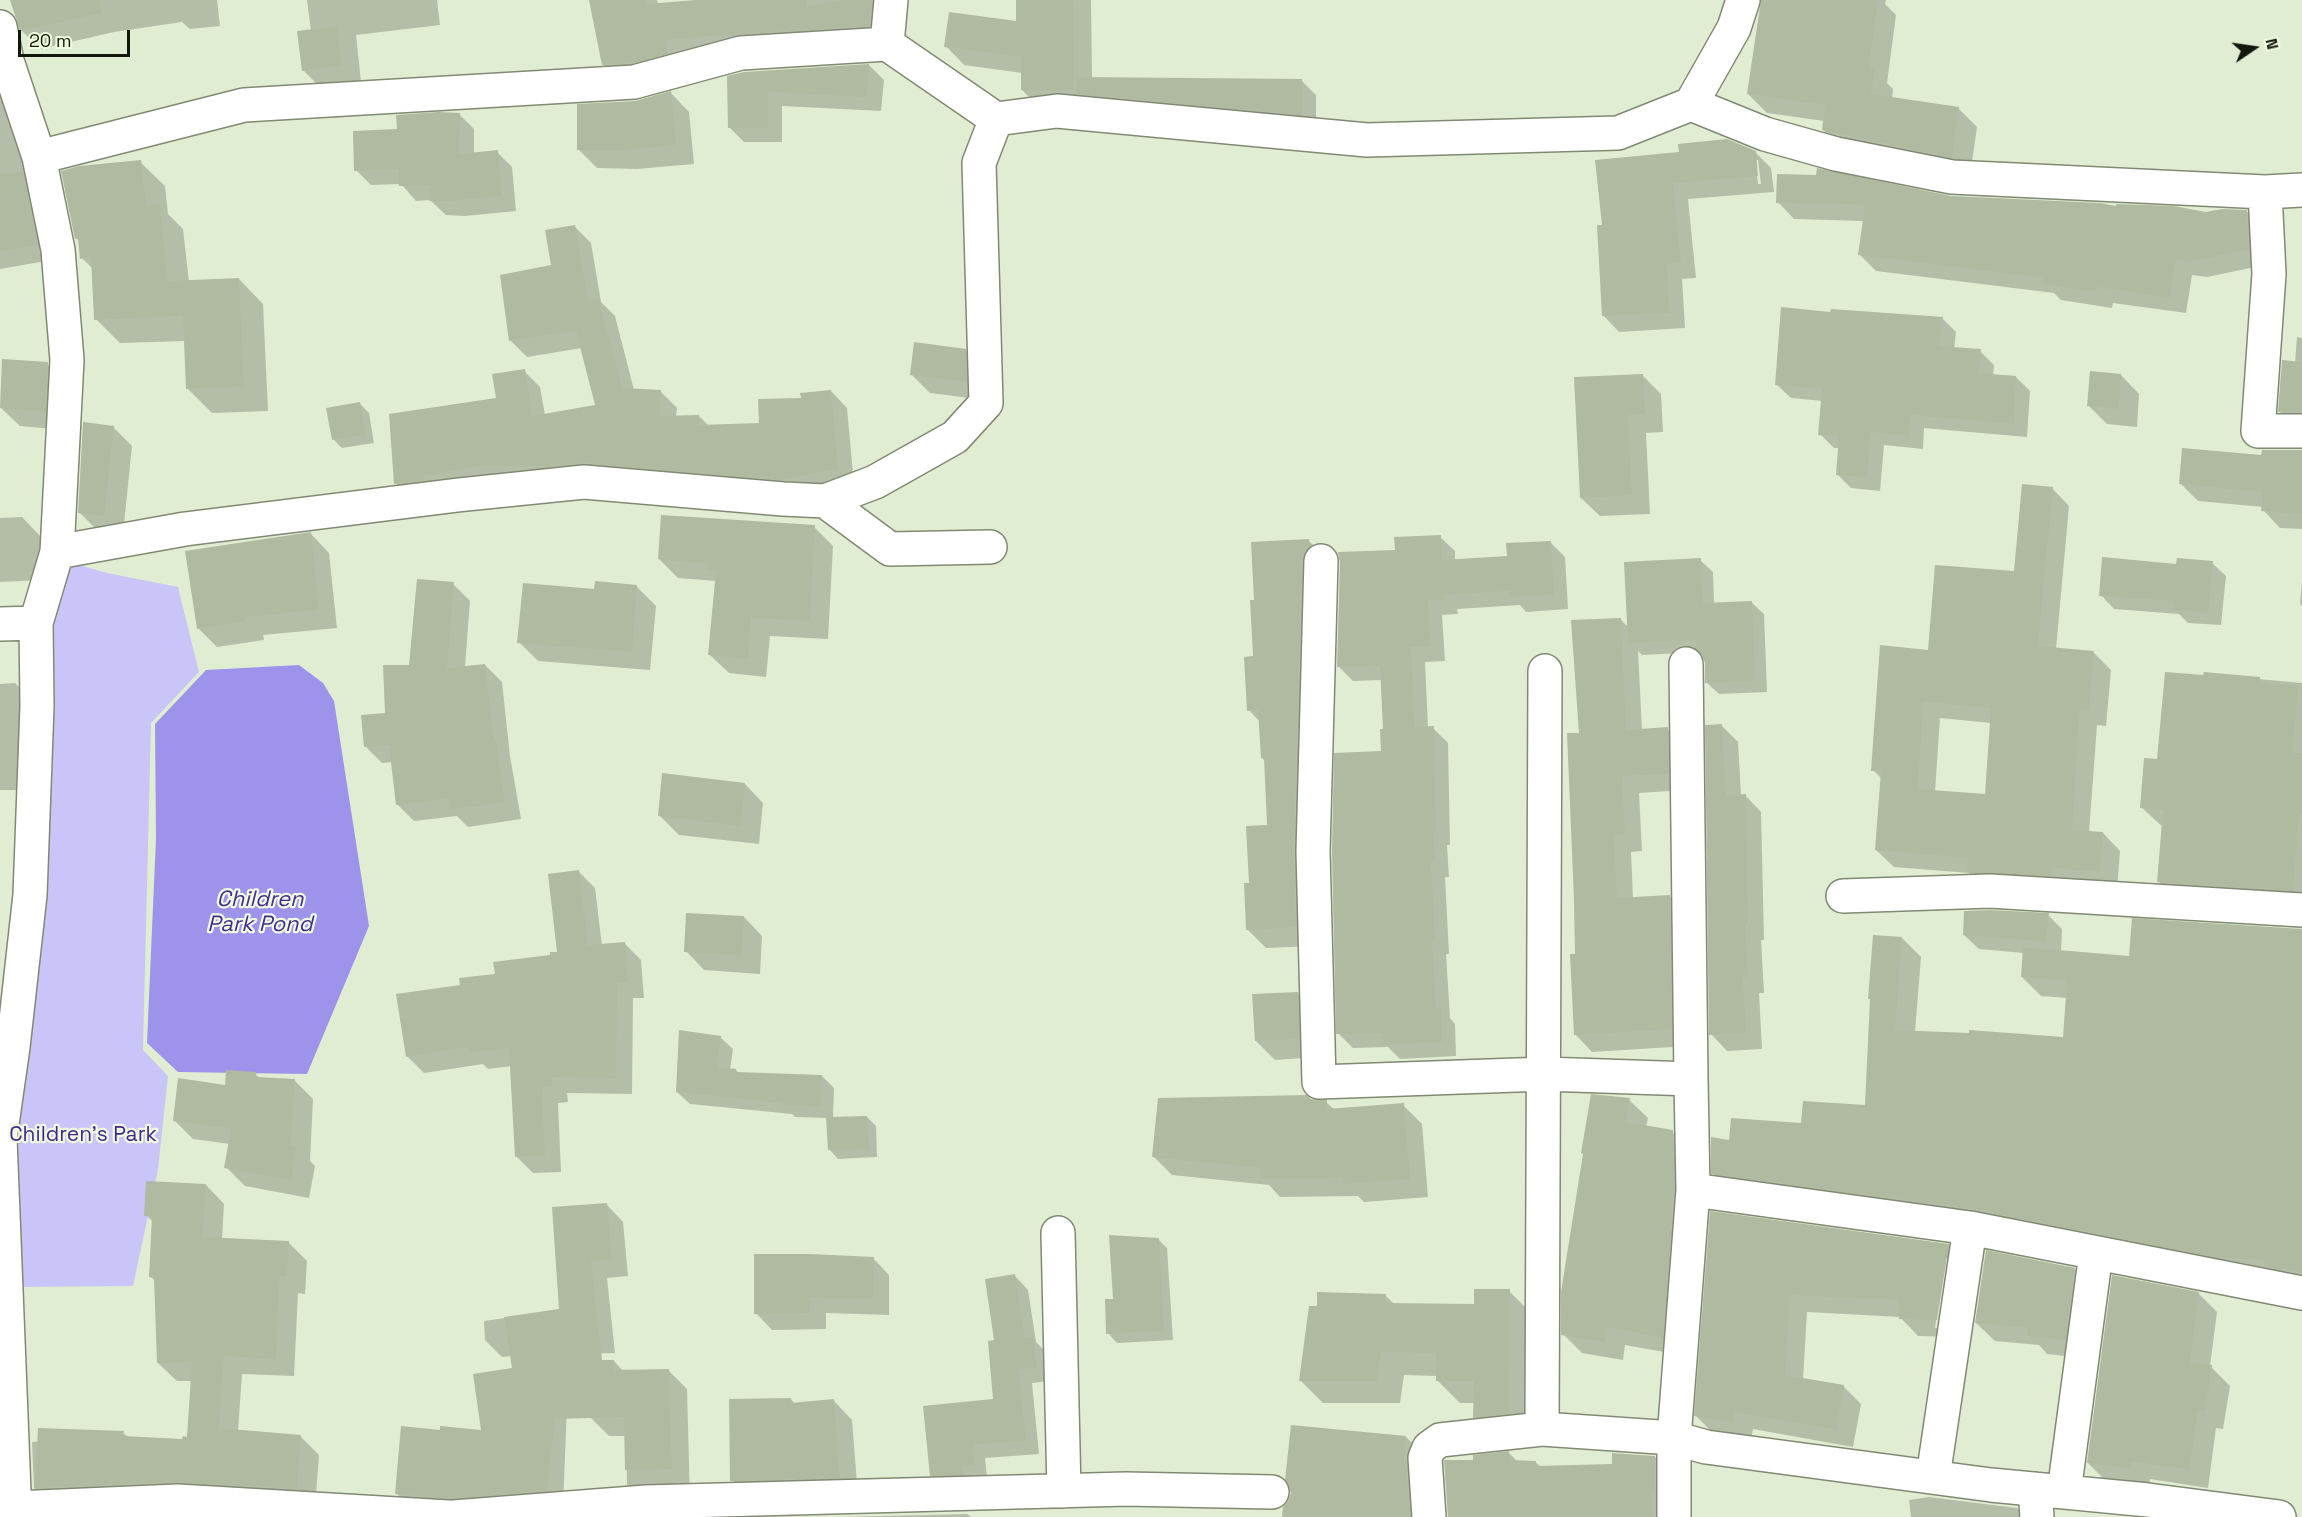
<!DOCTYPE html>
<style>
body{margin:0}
#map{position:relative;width:2302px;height:1517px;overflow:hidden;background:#e1edd2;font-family:"Space Grotesk",sans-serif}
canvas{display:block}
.north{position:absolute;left:2224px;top:18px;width:60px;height:60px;-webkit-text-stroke:4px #effadf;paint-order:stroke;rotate:77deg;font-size:16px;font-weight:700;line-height:24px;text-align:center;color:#12160d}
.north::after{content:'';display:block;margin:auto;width:21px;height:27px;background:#12160d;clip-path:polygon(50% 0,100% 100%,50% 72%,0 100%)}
.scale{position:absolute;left:18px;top:30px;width:112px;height:27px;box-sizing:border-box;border:3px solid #12160d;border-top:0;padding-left:8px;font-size:18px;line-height:21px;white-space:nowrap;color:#12160d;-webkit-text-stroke:4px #effadf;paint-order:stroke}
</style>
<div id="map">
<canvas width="2302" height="1517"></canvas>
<div class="north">N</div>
<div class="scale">20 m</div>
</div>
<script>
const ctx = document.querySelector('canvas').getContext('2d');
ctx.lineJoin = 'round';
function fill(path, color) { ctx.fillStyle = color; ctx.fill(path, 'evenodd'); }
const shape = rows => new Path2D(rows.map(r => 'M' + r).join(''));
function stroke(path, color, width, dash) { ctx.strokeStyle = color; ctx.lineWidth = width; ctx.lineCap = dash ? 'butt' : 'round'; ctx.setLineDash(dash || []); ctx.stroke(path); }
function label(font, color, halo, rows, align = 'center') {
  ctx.font = font + ' "Space Grotesk",sans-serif'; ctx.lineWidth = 4.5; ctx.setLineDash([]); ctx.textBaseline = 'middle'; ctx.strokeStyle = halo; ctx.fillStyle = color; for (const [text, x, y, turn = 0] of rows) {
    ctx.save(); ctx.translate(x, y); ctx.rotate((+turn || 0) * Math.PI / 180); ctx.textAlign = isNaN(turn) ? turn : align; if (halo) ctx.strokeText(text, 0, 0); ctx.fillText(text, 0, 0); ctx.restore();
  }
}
const green = shape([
 [62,560,107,573,178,587,199,672,151,723,143,1050,168,1076,158,1169,133,1286,20,1287,3,1135,45,617]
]);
const water = shape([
 [299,665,323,683,334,701,369,926,307,1074,178,1072,147,1043,156,838,155,724,206,670]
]);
const shadow = shape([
 [12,0,217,0,220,26,190,29,182,22,114,32,40,49,21,30],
 [307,0,437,0,440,25,356,35,363,100,324,91,303,70,311,31],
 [591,0,657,0,658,5,715,0,898,0,885,42,619,81,603,64],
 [1017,0,1091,0,1092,78,1302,81,1316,95,1316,129,1041,109,1022,90,1022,73,964,65,946,46,1017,23],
 [1763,0,1886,0,1885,4,1896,15,1887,83,1893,89,1892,99,1958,108,1977,127,1970,176,1842,149,1823,130,1824,121,1767,113,1748,94],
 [869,65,884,80,881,111,782,106,782,142,744,142,729,127,729,77],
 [0,93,10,103,52,260,0,269],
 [671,93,689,112,694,164,637,169,597,168,578,149,636,102],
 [459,114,474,129,474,154,497,152,512,167,516,211,465,216,446,215,430,200,416,201,401,184,371,185,356,170,398,131],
 [1755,152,1771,168,1774,192,1688,199,1696,278,1682,279,1685,328,1619,332,1603,315,1603,226,1597,161],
 [1755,160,1758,160,1761,184,1758,184],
 [140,162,165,186,168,214,183,229,189,282,239,279,263,304,268,411,212,413,188,389,185,341,120,343,96,319,93,269,82,258,80,242,76,238],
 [1951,197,2206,214,2246,211,2263,228,2265,265,2207,277,2192,275,2186,313,2113,303,2112,308,2061,300,2054,293,1876,271,1860,255,1864,221,1794,219,1778,202],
 [575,227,591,243,601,302,615,316,634,390,660,391,677,408,676,417,699,416,709,426,760,425,802,399,831,391,847,408,854,485,412,500,396,483,498,399,524,371,540,387,545,415,597,406,582,348,527,357,511,341],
 [1832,314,1942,318,1956,332,1954,349,1980,351,1994,365,1993,376,2016,377,2030,391,2027,437,1924,428,1923,449,1884,445,1880,491,1851,488,1837,474,1839,448,1834,448,1820,434,1823,401,1791,398,1777,385],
 [2297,337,2302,338,2302,429,2297,429,2280,412,2295,363],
 [965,350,984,369,985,400,930,393,911,374],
 [47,364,66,382,64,430,20,426,1,408],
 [1642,375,1661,394,1663,432,1646,433,1650,514,1600,516,1581,498],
 [2121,375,2139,394,2137,427,2107,424,2088,405],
 [360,404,369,413,374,443,342,448,333,439],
 [113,427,132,446,123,534,98,531,79,512],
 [2302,451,2302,529,2280,528,2263,510,2263,507,2198,501,2181,484,2263,456],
 [2052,488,2069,506,2056,649,2093,652,2111,670,2106,726,2097,725,2089,833,2103,833,2120,851,2117,889,1986,890,1969,873,1894,867,1876,850,1882,779,1873,770,1930,652,2015,573],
 [1940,718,1991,723,1986,796,1935,792],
 [22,517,40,536,43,580,0,582,0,518],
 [814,527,833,546,828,639,770,636,766,677,729,673,710,655,716,581,678,578,659,559],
 [311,534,329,553,337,628,263,635,264,640,217,647,198,628],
 [1440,537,1455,551,1455,561,1509,557,1550,542,1565,557,1568,609,1526,612,1520,605,1457,609,1458,614,1442,615,1445,661,1425,662,1428,728,1433,728,1448,743,1450,845,1447,845,1449,877,1445,877,1449,954,1446,954,1450,1018,1455,1024,1456,1056,1400,1059,1388,1047,1353,1048,1338,1033,1384,730,1382,680,1353,681,1338,666,1396,552],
 [1309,541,1328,560,1314,946,1266,948,1247,929,1251,884,1269,826,1265,761,1262,758,1260,722,1249,710,1255,658,1255,601],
 [1700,560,1713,572,1714,604,1751,602,1764,614,1767,692,1719,694,1706,682,1706,663,1701,652,1642,655,1638,651,1642,730,1667,729,1685,746,1685,790,1639,793,1642,851,1631,852,1633,898,1669,896,1687,914,1688,1046,1592,1052,1575,1034,1580,734,1620,619,1629,628],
 [2212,563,2226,576,2221,625,2188,623,2179,614,2114,609,2101,595,2178,565],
 [2302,581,2302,606,2300,604],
 [453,584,470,601,465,667,485,665,502,682,510,756,521,819,468,827,457,816,414,821,397,804,393,762,382,763,365,746,386,714],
 [637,587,656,606,650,670,538,661,519,642],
 [2205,674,2302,683,2302,908,2178,901,2159,882,2163,827,2142,808,2159,761],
 [15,683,34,702,31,790,0,790,0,684],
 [1722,726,1738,742,1741,795,1745,795,1761,812,1764,940,1761,940,1764,993,1759,993,1762,1049,1727,1051,1711,1034],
 [745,784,763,803,759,844,679,835,660,816],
 [579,872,595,888,602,946,625,944,641,960,644,998,633,998,632,1094,567,1093,568,1102,558,1103,561,1172,533,1173,517,1157,512,1066,488,1069,483,1064,424,1073,407,1056,461,987,559,953],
 [2048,915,2062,929,2061,952,2130,958,2302,930,2302,1288,1732,1192,1713,1173,1731,1141,1803,1125,1867,1107,1902,938,1921,957,1915,1032,2064,1039,2067,998,2041,996,2022,977,2024,953,1979,949,1964,935],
 [744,917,762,936,760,974,704,970,686,951],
 [1297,993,1316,1012,1317,1057,1275,1060,1256,1041],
 [720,1037,733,1049,730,1070,736,1070,739,1073,822,1076,834,1088,833,1118,867,1117,876,1126,877,1157,838,1159,829,1149,828,1118,795,1117,792,1114,690,1104,677,1092],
 [255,1074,261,1079,294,1080,313,1099,310,1161,315,1166,309,1198,245,1186,226,1167,230,1144,193,1139,174,1120,226,1087],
 [1310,1100,1326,1102,1335,1110,1403,1105,1422,1124,1428,1197,1364,1202,1358,1196,1280,1197,1269,1185,1172,1175,1153,1156],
 [1629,1100,1648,1118,1646,1127,1672,1132,1691,1151,1681,1355,1625,1345,1623,1360,1582,1353,1563,1334],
 [206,1185,224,1204,222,1239,289,1243,307,1261,305,1294,298,1293,294,1376,242,1374,238,1431,300,1436,319,1455,315,1507,52,1506,34,1488,32,1442,123,1433,128,1437,184,1440,188,1438,192,1381,177,1381,158,1363,156,1282,151,1277,153,1222,146,1215],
 [607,1205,623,1222,628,1276,607,1278,615,1353,569,1354,563,1507,413,1510,396,1493,441,1432,483,1431,514,1370,512,1356,502,1357,485,1340,484,1321,561,1310],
 [1712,1213,1948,1245,1966,1263,1955,1337,1918,1336,1900,1317,1807,1312,1803,1379,1843,1386,1861,1404,1853,1447,1753,1429,1751,1440,1714,1434,1696,1416],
 [1945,1258,1948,1258,1938,1328,1935,1328],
 [1158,1239,1167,1248,1173,1340,1117,1343,1108,1333,1115,1300],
 [873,1258,889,1275,889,1315,826,1313,826,1329,772,1330,756,1313],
 [2074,1269,2093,1288,2084,1358,2047,1354,2039,1345,1995,1341,1976,1323],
 [1015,1276,1028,1290,1036,1342,1046,1352,1050,1381,1032,1383,1039,1454,985,1458,987,1478,946,1489,932,1475,995,1400,996,1342],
 [1509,1291,1532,1314,1532,1436,1498,1440,1475,1417,1475,1403,1460,1403,1437,1380,1437,1376,1404,1375,1400,1403,1323,1403,1300,1380,1385,1295,1395,1305,1475,1305],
 [2198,1293,2217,1312,2210,1366,2230,1386,2223,1429,2216,1428,2208,1488,2150,1479,2149,1487,2107,1482,2088,1463],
 [614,1361,623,1371,668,1370,687,1389,690,1501,646,1503,627,1484,626,1436,609,1436,590,1417],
 [791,1399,795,1404,834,1401,852,1420,858,1496,751,1499,732,1480],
 [1406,1437,1428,1459,1430,1517,1285,1517],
 [1509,1453,1518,1462,1535,1462,1541,1467,1614,1465,1655,1457,1677,1479,1672,1517,1449,1517,1474,1462],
 [1929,1497,2017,1508,2026,1517,1911,1517,1909,1500],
 [967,1514,971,1517,840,1517]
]);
const building = shape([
 [10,0,100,0,101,13,20,31],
 [589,0,645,0,646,4,696,0,807,0,807,6,842,0,872,0,870,26,740,34,727,37,727,35,666,40,667,54,631,63,602,65],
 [1016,0,1073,0,1074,90,1021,90,1021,57,944,47,949,12,1016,21],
 [1761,0,1878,0,1869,68,1875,68,1871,94,1959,107,1952,158,1822,130,1825,105,1747,94],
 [337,26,342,66,302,71,297,31],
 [869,64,867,97,768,92,768,128,728,128,727,76,744,72],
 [1077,77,1302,79,1302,115,1076,94],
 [671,91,676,145,617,151,577,150,577,104,635,101],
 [438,112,460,113,459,154,498,150,502,196,449,201,429,201,430,185,399,186,398,169,354,171,353,131,397,129,396,115],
 [1727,139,1756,151,1758,176,1673,183,1681,262,1667,264,1669,313,1602,316,1597,225,1602,225,1595,160,1679,152,1678,144],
 [141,160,146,205,160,204,168,281,239,278,244,387,186,389,183,316,94,320,91,257,80,259,78,238,75,239,61,171,79,166],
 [1817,168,1951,196,2100,203,2116,206,2116,204,2174,206,2206,212,2222,209,2247,210,2249,249,2189,262,2176,259,2170,298,2097,287,2096,292,2043,284,2043,278,1858,255,1865,205,1776,203,1777,174,1816,175],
 [23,172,38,245,0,252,0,174],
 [575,225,588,300,599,298,622,388,661,390,660,416,699,415,699,425,759,423,758,399,801,398,800,393,831,390,838,469,780,480,585,463,543,467,542,466,482,466,424,476,424,480,394,484,389,414,496,398,492,374,525,369,532,416,595,405,576,331,509,341,500,275,551,265,545,230],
 [1781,307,1830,312,1831,309,1943,317,1939,346,1981,349,1979,373,2016,376,2014,424,1911,415,1909,436,1871,432,1867,478,1836,475,1839,436,1818,435,1822,389,1775,385],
 [914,342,966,349,967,382,910,375],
 [2,359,48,362,46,412,0,408],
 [2282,360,2302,362,2302,412,2278,412],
 [2090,371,2121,374,2119,409,2087,406],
 [1643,374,1645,414,1628,415,1632,495,1580,498,1574,377],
 [360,402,366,435,332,440,326,408],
 [83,422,114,426,104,516,78,513],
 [2182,448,2261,455,2262,450,2302,450,2302,514,2261,511,2263,492,2179,484],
 [2022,484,2053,487,2038,646,2094,651,2089,710,2080,709,2072,830,2103,832,2100,872,2052,868,2051,876,1967,873,1968,858,1875,850,1881,771,1871,771,1880,645,1928,650,1935,565,2014,571],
 [1923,702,1991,708,1985,794,1918,789],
 [661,515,815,525,810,621,751,618,748,659,708,655,716,571,707,570,708,564,658,559],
 [311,532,319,610,245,617,246,621,197,629,185,551],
 [1441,535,1442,560,1507,556,1506,543,1551,541,1554,595,1510,597,1509,591,1443,595,1444,600,1428,601,1431,646,1411,647,1415,727,1434,726,1436,831,1433,831,1435,862,1431,863,1435,940,1432,940,1436,1008,1441,1007,1442,1042,1384,1045,1383,1033,1336,1034,1332,851,1334,753,1381,751,1380,729,1383,729,1380,666,1337,667,1340,562,1338,552,1395,550,1394,537],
 [1309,539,1310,547,1305,552,1302,560,1294,850,1296,927,1246,930,1244,883,1249,883,1246,826,1267,825,1264,758,1261,758,1258,710,1247,711,1244,657,1253,656,1250,600,1254,600,1251,542],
 [2102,557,2176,564,2177,558,2213,561,2208,613,2173,610,2173,601,2099,596],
 [1701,558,1703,603,1752,601,1755,681,1705,683,1705,663,1702,655,1696,649,1696,640,1628,643,1624,562],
 [417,579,454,582,447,668,485,664,494,740,496,740,505,802,449,810,448,799,396,805,389,745,364,747,361,715,385,713,383,665,409,665],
 [595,581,637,585,632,652,517,643,523,583,594,589],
 [1621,618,1626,730,1668,727,1669,774,1622,776,1625,834,1614,835,1617,898,1670,895,1672,1029,1574,1035,1570,954,1575,954,1574,900,1567,733,1579,733,1571,620],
 [2165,672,2203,675,2204,672,2260,677,2260,683,2298,686,2293,753,2302,753,2302,814,2299,814,2293,891,2157,882,2163,810,2140,808,2144,758,2157,759],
 [1722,724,1726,795,1746,794,1748,924,1745,924,1748,977,1743,977,1746,1033,1709,1035,1705,725],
 [662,773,745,783,741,826,658,816],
 [579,870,588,945,625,942,628,982,617,982,616,1078,552,1077,552,1086,542,1087,545,1156,515,1157,509,1048,470,1053,469,1047,406,1057,396,994,460,985,459,978,495,974,493,962,550,955,550,952,557,952,548,874],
 [1990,910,2049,913,2046,942,1963,935,1964,911],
 [686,913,744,916,742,956,684,952],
 [2132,918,2302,929,2302,1272,2264,1266,2264,1260,2214,1257,1973,1209,1711,1174,1711,1137,1729,1140,1731,1118,1801,1123,1803,1101,1865,1105,1870,999,1868,999,1873,935,1902,937,1895,1030,1969,1033,1969,1030,2063,1037,2067,981,2021,977,2023,947,2129,956],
 [1298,992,1299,1039,1255,1041,1252,994],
 [679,1030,721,1036,717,1067,736,1069,736,1072,822,1075,821,1107,781,1105,781,1103,676,1092],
 [226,1070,256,1072,256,1077,295,1079,291,1145,297,1146,291,1180,224,1168,231,1129,173,1121,178,1078,225,1085],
 [1591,1094,1630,1098,1626,1122,1673,1130,1674,1189,1663,1338,1607,1327,1604,1342,1561,1335,1561,1292,1583,1154,1581,1153],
 [1307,1095,1311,1099,1327,1100,1327,1109,1404,1103,1410,1179,1344,1184,1343,1178,1260,1179,1260,1168,1152,1157,1158,1098],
 [867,1116,869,1149,828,1150,826,1117],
 [146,1181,206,1184,203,1237,289,1241,287,1276,280,1276,276,1359,224,1356,219,1428,301,1435,297,1489,177,1482,35,1488,38,1428,124,1431,123,1436,182,1439,183,1436,187,1437,192,1362,157,1363,154,1278,149,1277,152,1216,144,1216],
 [607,1203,612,1260,591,1261,602,1360,614,1360,614,1370,669,1369,672,1469,625,1470,624,1417,555,1419,547,1491,451,1499,395,1494,401,1426,440,1430,440,1426,481,1430,473,1374,512,1368,504,1317,559,1309,552,1207],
 [1710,1211,1949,1244,1937,1320,1899,1319,1899,1300,1790,1295,1785,1375,1844,1385,1836,1430,1735,1412,1733,1423,1694,1416],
 [1109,1235,1159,1238,1164,1331,1106,1334,1105,1299,1113,1299],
 [1986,1250,2075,1268,2065,1340,2027,1336,2028,1328,1975,1323],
 [754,1254,810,1254,874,1257,873,1299,810,1298,810,1313,754,1314],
 [1015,1274,1025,1338,1033,1337,1037,1368,1019,1369,1026,1441,973,1445,975,1465,963,1466,964,1475,930,1476,923,1406,993,1399,988,1341,994,1340,985,1279],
 [2112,1275,2199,1292,2190,1362,2212,1365,2205,1411,2198,1410,2189,1470,2132,1461,2131,1469,2087,1463],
 [1474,1289,1510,1289,1509,1414,1473,1418,1474,1381,1436,1381,1436,1353,1381,1352,1377,1381,1299,1381,1309,1306,1317,1306,1317,1292,1386,1294,1385,1303,1474,1304],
 [791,1398,791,1403,834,1399,840,1478,730,1481,729,1399],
 [1291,1425,1406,1436,1404,1459,1406,1459,1410,1517,1282,1517,1283,1507,1288,1501,1291,1493,1285,1480],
 [1509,1451,1509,1460,1536,1461,1536,1466,1612,1464,1612,1453,1655,1456,1655,1492,1651,1492,1653,1517,1448,1517,1444,1460,1473,1460,1473,1455]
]);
const minor = shape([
 [891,0,887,44,996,119],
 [0,27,7,61,39,157,58,250,67,360,57,552,36,623,37,706,30,895,13,1047,0,1138],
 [1691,104,1765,134,1836,154,1952,177,2265,192],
 [39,157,244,105,634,82,741,53,887,44],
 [2302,190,2265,192,2269,274,2258,431,2302,431],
 [825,501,875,482,955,437,986,403,979,163,996,119,1057,111,1367,140,1618,133,1691,104,1734,28,1743,0],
 [57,552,185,529,458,495,584,482,783,499,825,501,890,549,990,547],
 [1321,561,1313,851,1319,1082,1545,1074,1691,1079,1693,1190,1674,1438,1674,1517],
 [0,624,36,623],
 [1686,664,1691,1079],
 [1545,671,1542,1429,1674,1438,1706,1447,1991,1485,2148,1500,2279,1517],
 [1843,896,1990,891,2302,910],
 [0,1139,15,1517],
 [1693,1190,1970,1228,2302,1293],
 [1058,1233,1064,1491],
 [1933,1477,1970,1228],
 [2035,1489,2037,1517],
 [2064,1492,2096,1253],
 [15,1508,178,1501,448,1517],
 [454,1517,646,1502,1126,1489,1272,1492],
 [1429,1517,1425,1458,1429,1448,1440,1440,1542,1429]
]);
const parkNames = [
 ["Children's Park",83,1135]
];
const waterNames = [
 ["Children",260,900],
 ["Park Pond",260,925]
];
fill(green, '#cac5f8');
fill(water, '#9e93eb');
fill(shadow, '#0003');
fill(building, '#afbaa0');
stroke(minor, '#808a72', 36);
stroke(minor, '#fff', 33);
label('21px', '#41268c', '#effadf', parkNames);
label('italic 22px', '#462c91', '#effadf', waterNames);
</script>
